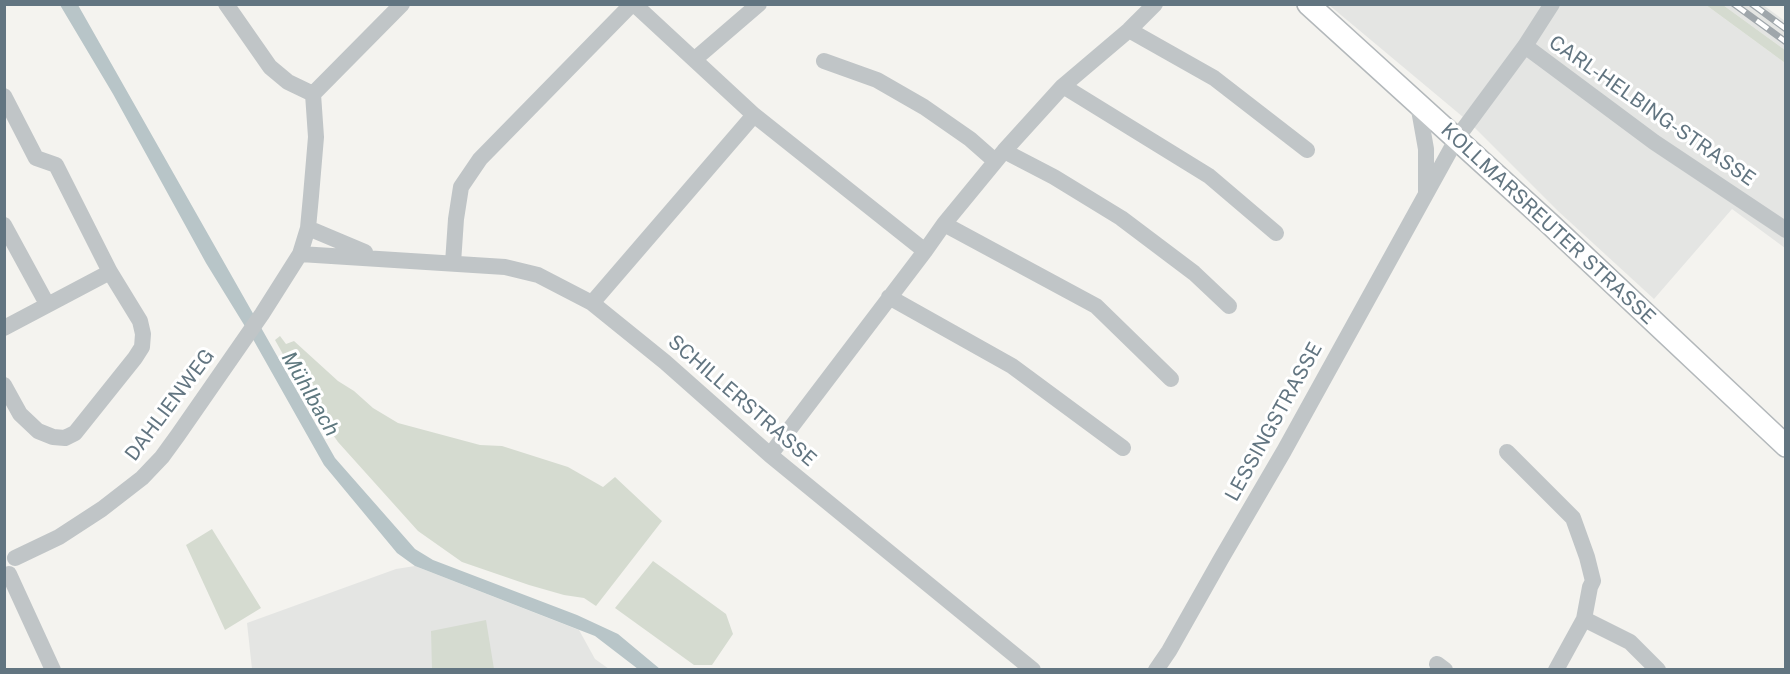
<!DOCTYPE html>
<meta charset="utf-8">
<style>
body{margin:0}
#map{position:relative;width:1790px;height:674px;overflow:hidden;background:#f4f3ef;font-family:"Public Sans",sans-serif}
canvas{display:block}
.frame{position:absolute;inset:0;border:6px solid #627581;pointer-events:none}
</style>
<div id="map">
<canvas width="1790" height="674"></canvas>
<div class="frame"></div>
</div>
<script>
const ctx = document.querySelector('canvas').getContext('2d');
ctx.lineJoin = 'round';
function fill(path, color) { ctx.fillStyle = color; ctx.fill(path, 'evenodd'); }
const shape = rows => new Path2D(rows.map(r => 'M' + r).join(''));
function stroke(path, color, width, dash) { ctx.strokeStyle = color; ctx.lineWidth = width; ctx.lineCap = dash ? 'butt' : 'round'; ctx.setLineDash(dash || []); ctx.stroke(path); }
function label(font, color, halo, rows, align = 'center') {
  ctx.font = font + ' "Public Sans",sans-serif'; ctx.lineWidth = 6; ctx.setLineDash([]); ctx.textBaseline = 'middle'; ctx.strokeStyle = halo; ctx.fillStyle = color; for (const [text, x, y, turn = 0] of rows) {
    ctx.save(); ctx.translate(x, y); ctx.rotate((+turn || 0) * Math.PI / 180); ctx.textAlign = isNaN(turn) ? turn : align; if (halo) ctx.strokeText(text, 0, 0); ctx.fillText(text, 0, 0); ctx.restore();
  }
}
const built = shape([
 [1329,5,1706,5,1785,63,1785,248,1732,209,1654,299,1558,211,1469,122],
 [1723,5,1763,5,1785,21,1785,50],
 [415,566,579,630,595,659,609,669,252,669,247,623,396,569]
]);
const green = shape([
 [1706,5,1723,5,1785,50,1785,63],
 [280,336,286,344,294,341,338,381,354,391,373,408,398,423,480,445,502,446,568,467,603,487,615,477,662,521,596,606,584,598,564,595,529,585,462,562,418,531,338,442,308,399,275,340],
 [212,529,261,608,225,630,186,545],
 [653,561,726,614,733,634,712,665,694,665,615,608],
 [486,620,494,669,432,669,431,631]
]);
const water = shape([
 [60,5,78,5,335,458,415,549,433,560,577,615,618,634,660,669,638,669,595,636,415,566,397,553,324,465,254,341,206,263,113,94]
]);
const minor = shape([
 [226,4,270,67,288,82,313,94],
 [634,4,754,115,925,251],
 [1129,30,1214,78,1307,150],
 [1525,46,1654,142,1786,230],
 [695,59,759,4],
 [824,61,877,80,924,107,970,139,995,161],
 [1063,86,1209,176,1276,233],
 [4,96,36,158,56,165,110,272,140,321,143,334,142,347,135,358,75,433,65,438,53,437,38,431,20,414,4,385],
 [1418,104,1426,149,1426,193],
 [1004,151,1054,177,1121,218,1194,273,1229,306],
 [944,224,1096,306,1171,379],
 [4,225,47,304],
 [308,228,365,252],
 [300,254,505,267,538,275,592,303,665,362,770,455,1033,670],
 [453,263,456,219,461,187,480,159,632,4],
 [889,297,1012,366,1123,448],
 [592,303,754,115],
 [4,328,110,272],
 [1507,452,1573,518,1587,557,1593,581,1590,587,1584,619,1556,670],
 [770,455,925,251,944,224,1004,151,1063,86,1129,30,1155,4],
 [15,558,59,537,102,509,142,478,162,457,178,435,262,314,300,254,308,228,311,196,316,137,313,94,402,4],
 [9,574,53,670],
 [1584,619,1630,642,1658,670],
 [1437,664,1445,670],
 [1156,670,1169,651,1221,559,1284,451,1457,138,1525,46,1552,4]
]);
const major = shape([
 [1308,4,1549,223,1786,446]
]);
const rail = shape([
 [1734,4,1786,42],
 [1752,4,1786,29]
]);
const streetNames = [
 ["CARL-HELBING-STRASSE",1652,111,35],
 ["KOLLMARSREUTER STRASSE",1548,224,43],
 ["SCHILLERSTRASSE",742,401,41],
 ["DAHLIENWEG",170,405,-53],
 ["LESSINGSTRASSE",1274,422,-61]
];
const waterNames = [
 ["Mühlbach",310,394,60]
];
fill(built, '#e4e5e3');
fill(green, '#d5dbd0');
fill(water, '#b8c5c8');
stroke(major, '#b3b8bb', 24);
stroke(minor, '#c0c5c7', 16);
stroke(major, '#fff', 21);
stroke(rail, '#9fa6ab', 7);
stroke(rail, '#fff', 4.5, [14]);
label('20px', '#627581', '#fff', streetNames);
label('italic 21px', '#5e787f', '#fff', waterNames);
</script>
